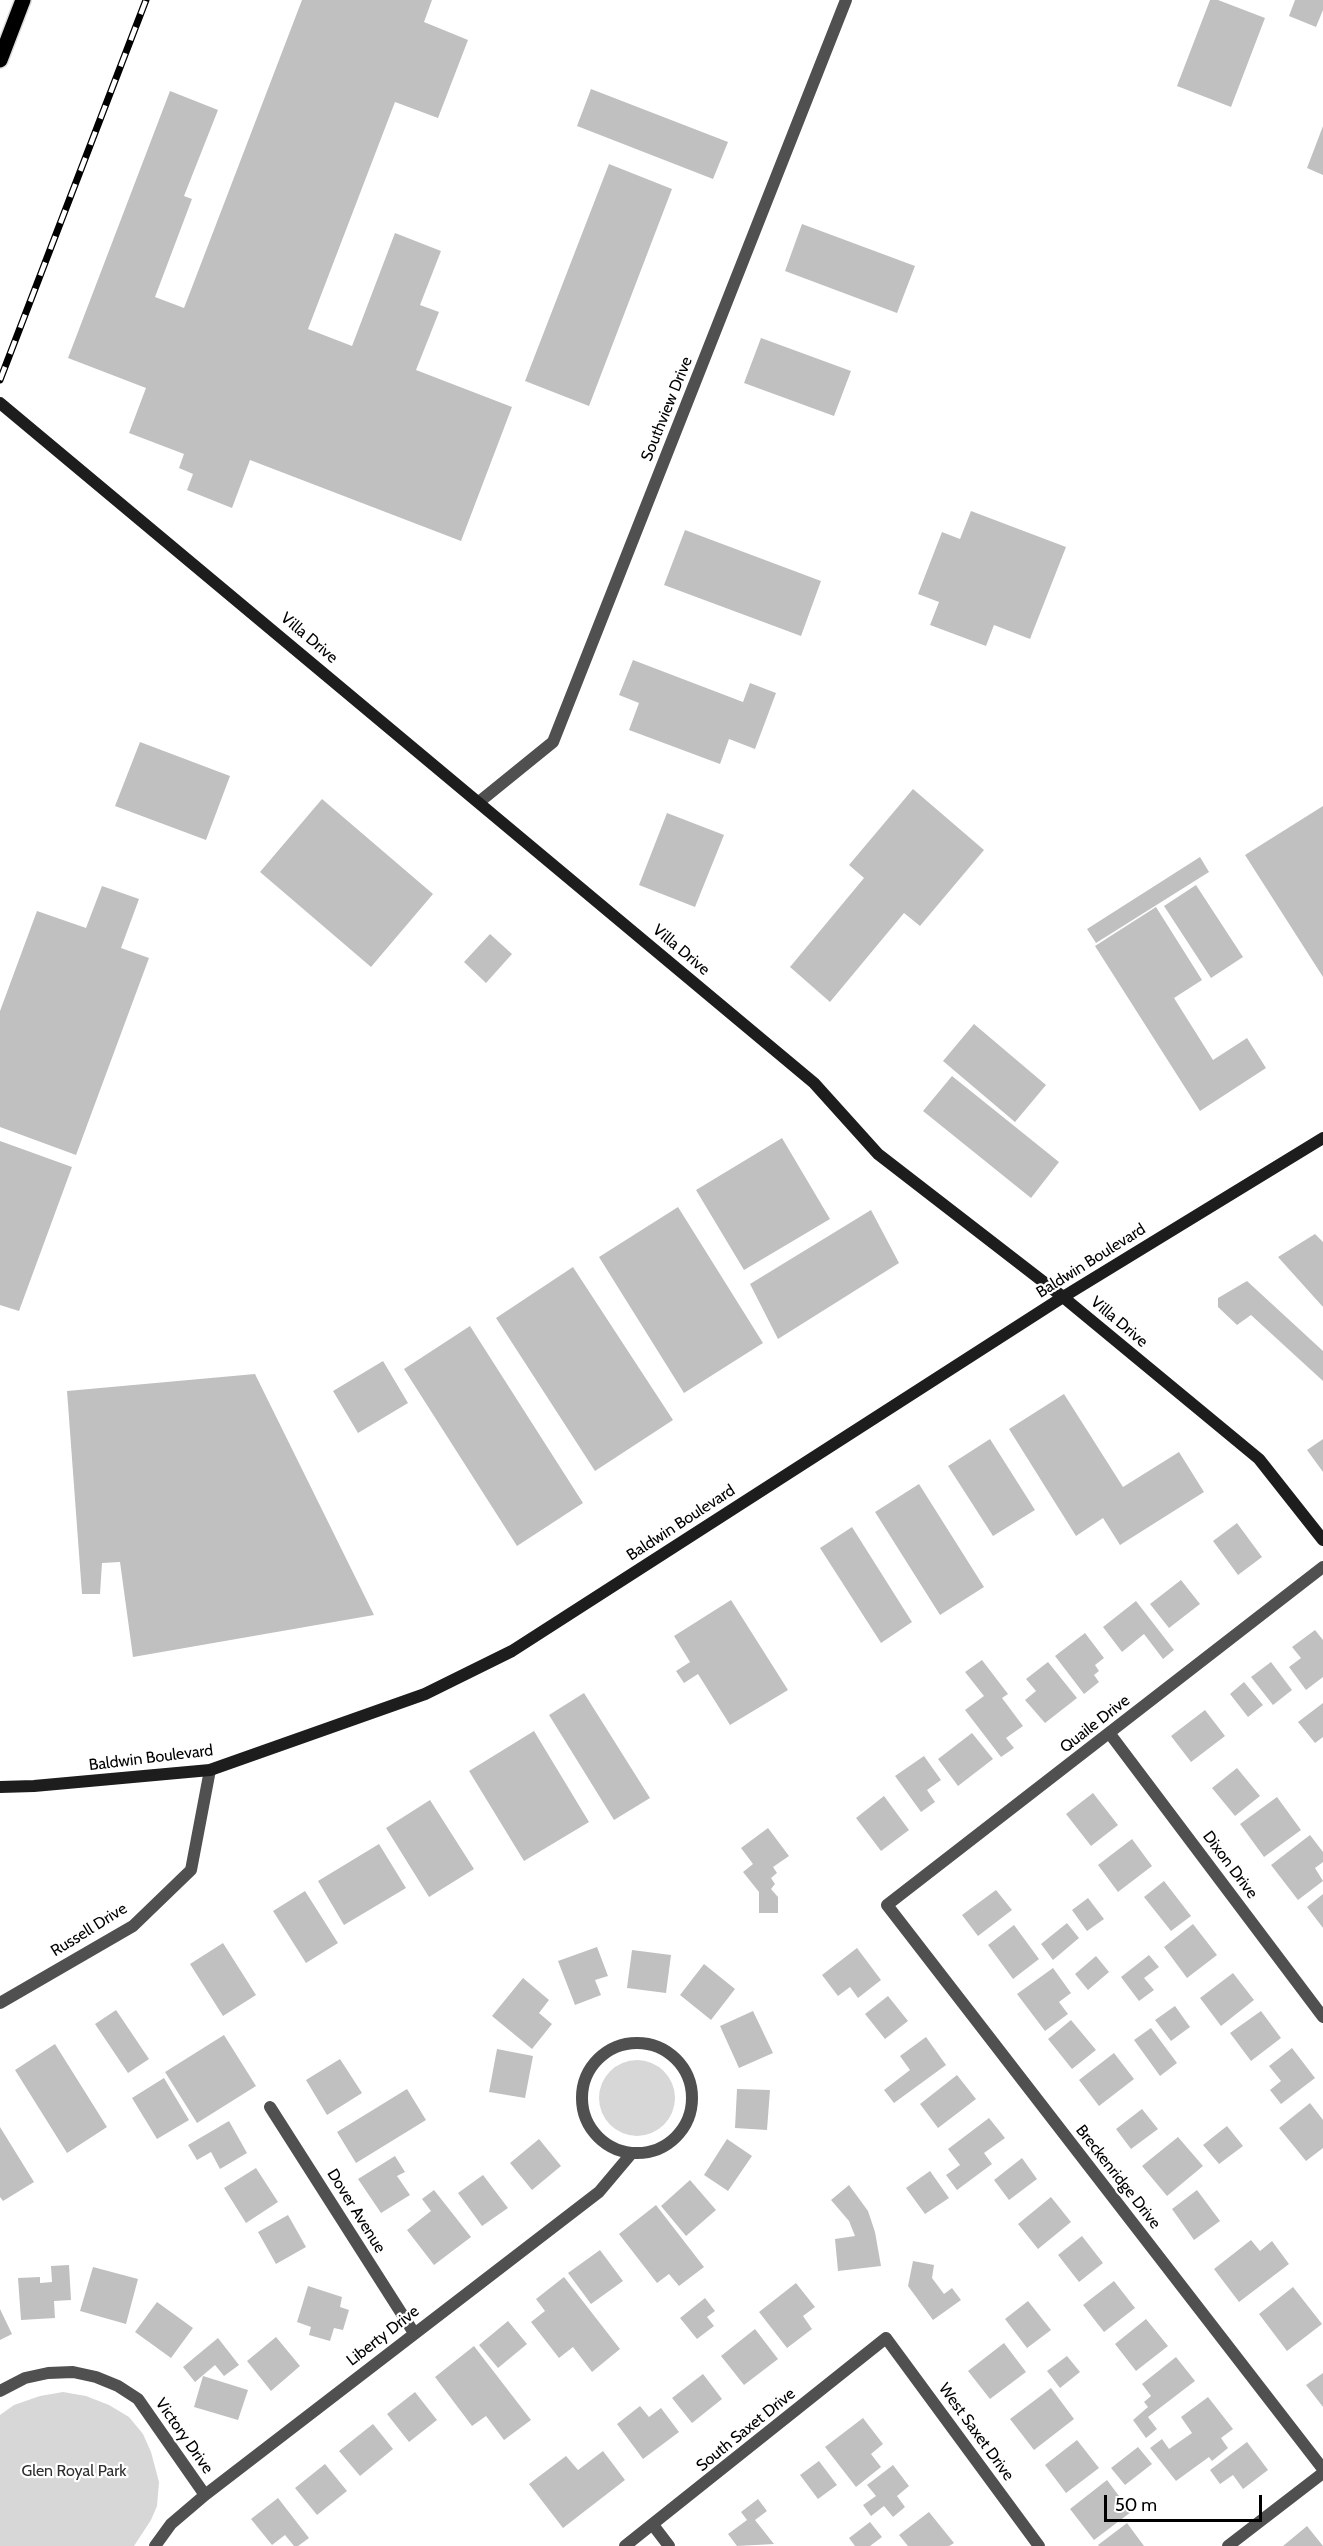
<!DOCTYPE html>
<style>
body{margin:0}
#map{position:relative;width:1323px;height:2546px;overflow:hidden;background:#fff;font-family:Cabin,sans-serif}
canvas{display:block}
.scale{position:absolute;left:1104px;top:2495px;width:158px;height:27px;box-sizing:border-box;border:3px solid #000;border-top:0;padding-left:8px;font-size:18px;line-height:21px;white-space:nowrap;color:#000;-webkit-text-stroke:4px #fff;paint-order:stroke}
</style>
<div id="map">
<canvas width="1323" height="2546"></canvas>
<div class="scale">50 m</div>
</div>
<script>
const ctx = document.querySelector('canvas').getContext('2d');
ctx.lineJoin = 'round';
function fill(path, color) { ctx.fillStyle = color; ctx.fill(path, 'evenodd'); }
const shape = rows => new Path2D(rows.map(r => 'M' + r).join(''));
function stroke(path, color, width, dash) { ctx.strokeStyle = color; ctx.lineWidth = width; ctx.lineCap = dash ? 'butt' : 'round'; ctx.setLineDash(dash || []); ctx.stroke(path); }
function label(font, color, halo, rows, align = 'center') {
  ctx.font = font + ' Cabin,sans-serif'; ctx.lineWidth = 4.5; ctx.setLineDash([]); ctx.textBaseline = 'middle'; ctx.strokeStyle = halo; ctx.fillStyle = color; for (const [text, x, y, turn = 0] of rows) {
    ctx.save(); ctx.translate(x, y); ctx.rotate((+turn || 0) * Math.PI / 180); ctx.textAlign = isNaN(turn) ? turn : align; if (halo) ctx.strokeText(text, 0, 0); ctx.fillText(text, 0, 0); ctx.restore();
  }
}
const green = shape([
 '599 2098a38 38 0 1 1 76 0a38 38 0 1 1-76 0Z',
 [63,2392,86,2396,109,2405,129,2417,143,2434,151,2452,159,2482,157,2506,151,2520,134,2546,0,2546,0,2415,14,2405,40,2396]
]);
const building = shape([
 [302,0,432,0,424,22,468,40,438,118,395,102,308,329,352,346,395,233,441,251,420,305,439,312,416,370,512,407,461,541,250,460,232,508,187,490,193,474,179,468,184,454,129,433,146,388,68,358,170,91,218,110,184,196,192,199,155,297,184,308],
 [1210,0,1218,0,1265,18,1231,107,1177,86],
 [1295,0,1323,0,1323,10,1316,27,1289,16],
 [591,89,728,142,713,179,577,126],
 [1323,126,1323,175,1307,168],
 [609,164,672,189,589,406,525,381],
 [802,224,915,266,897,313,785,271],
 [761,338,851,371,834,416,744,383],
 [971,511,1066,547,1030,639,994,625,986,646,930,625,939,602,918,594,942,532,960,539],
 [685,530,821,581,801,636,664,585],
 [633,660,743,702,750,683,776,693,755,749,729,739,720,764,629,730,639,703,619,695],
 [140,742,230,776,206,840,115,806],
 [913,789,984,850,920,926,904,913,830,1002,790,967,864,878,849,865],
 [322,799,433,894,371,967,260,872],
 [1323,806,1323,977,1245,855],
 [667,813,724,835,695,907,639,885],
 [1200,857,1209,872,1096,943,1087,929],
 [1196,885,1243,957,1211,978,1164,906],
 [102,886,139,899,121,948,149,958,76,1155,0,1127,0,1011,37,911,86,928],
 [1156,907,1202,980,1174,998,1213,1060,1247,1038,1266,1068,1200,1111,1095,946],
 [490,934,512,954,486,983,464,962],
 [974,1024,1046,1085,1015,1122,943,1061],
 [952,1076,1059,1162,1031,1198,923,1111],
 [782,1138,830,1219,744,1270,696,1190],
 [0,1141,72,1167,19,1311,0,1305],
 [678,1207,763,1343,684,1393,599,1257],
 [871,1210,899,1263,778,1339,750,1284],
 [1315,1234,1323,1242,1323,1307,1278,1257],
 [573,1267,673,1420,595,1471,496,1318],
 [1247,1281,1323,1351,1323,1381,1251,1315,1237,1325,1218,1307,1218,1298],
 [470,1326,583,1503,517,1546,404,1369],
 [383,1361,408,1403,358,1433,333,1391],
 [255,1374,374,1615,133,1657,120,1562,102,1563,100,1594,82,1594,67,1391],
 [1064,1394,1123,1487,1179,1452,1204,1492,1120,1545,1103,1518,1076,1536,1009,1429],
 [990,1439,1035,1510,993,1536,948,1466],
 [1323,1439,1323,1472,1307,1450],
 [919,1484,984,1587,940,1615,875,1512],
 [1237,1523,1262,1557,1238,1575,1213,1541],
 [852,1527,912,1622,881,1643,820,1548],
 [1181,1580,1200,1604,1169,1628,1150,1604],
 [731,1600,788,1690,730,1725,698,1674,684,1683,676,1671,690,1662,674,1636],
 [1136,1601,1174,1650,1163,1659,1144,1634,1122,1652,1103,1627],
 [1315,1630,1323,1640,1323,1677,1306,1690,1289,1667,1301,1658,1292,1647],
 [1085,1633,1104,1658,1095,1665,1099,1671,1094,1675,1099,1682,1084,1694,1055,1656],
 [982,1660,1008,1694,1002,1698,1023,1726,1006,1738,1014,1748,1001,1757,965,1710,984,1696,965,1672],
 [1048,1662,1077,1698,1045,1723,1025,1700,1036,1691,1026,1679],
 [1271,1662,1292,1690,1273,1705,1251,1677],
 [1244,1682,1263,1705,1248,1717,1230,1694],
 [584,1693,650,1798,614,1820,549,1715],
 [1323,1703,1323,1737,1315,1743,1298,1722],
 [1205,1710,1225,1736,1191,1762,1171,1736],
 [534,1731,589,1822,524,1861,469,1771],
 [972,1733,993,1759,958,1786,938,1759],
 [924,1756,941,1780,927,1790,935,1802,921,1812,895,1776],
 [1237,1768,1260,1796,1235,1816,1212,1788],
 [1093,1793,1118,1825,1091,1846,1066,1814],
 [884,1796,909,1830,881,1851,856,1818],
 [1277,1797,1301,1830,1264,1857,1240,1824],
 [430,1800,474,1869,429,1897,386,1828],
 [768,1828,789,1856,773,1867,777,1873,771,1878,775,1884,771,1889,778,1897,778,1913,759,1913,759,1892,743,1872,753,1864,741,1848],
 [1310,1835,1323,1852,1323,1862,1315,1868,1323,1881,1298,1900,1271,1865],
 [1132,1839,1152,1866,1118,1892,1098,1865],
 [379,1844,406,1888,344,1925,318,1881],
 [1164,1881,1191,1916,1171,1931,1144,1897],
 [996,1890,1012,1910,978,1936,962,1915],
 [305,1891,338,1943,306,1963,273,1911],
 [1323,1894,1323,1928,1307,1907],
 [1088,1898,1104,1919,1087,1931,1072,1910],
 [1067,1923,1079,1938,1053,1960,1041,1944],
 [1193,1924,1217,1955,1187,1978,1164,1947],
 [1014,1925,1039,1959,1013,1979,988,1945],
 [223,1943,256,1995,223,2016,190,1964],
 [597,1947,608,1976,595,1980,601,1995,575,2005,558,1961],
 [857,1948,881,1980,858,1998,850,1987,838,1996,822,1975],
 [632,1950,671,1955,666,1993,627,1988],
 [1149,1955,1159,1967,1144,1978,1154,1990,1139,2001,1121,1977],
 [1096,1956,1109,1972,1088,1990,1075,1974],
 [704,1964,735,1989,711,2020,680,1995],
 [1053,1968,1071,1993,1059,2002,1068,2014,1045,2031,1017,1994],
 [1233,1973,1254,2000,1221,2026,1200,1998],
 [523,1978,549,2000,539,2013,552,2024,532,2049,492,2016],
 [888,1996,908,2021,885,2039,865,2014],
 [1175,2006,1190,2027,1171,2041,1155,2020],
 [116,2010,149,2059,128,2073,95,2024],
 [753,2011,773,2053,739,2068,720,2026],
 [1261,2011,1281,2038,1251,2061,1230,2033],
 [1071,2020,1096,2050,1072,2069,1048,2039],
 [1151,2028,1177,2063,1160,2076,1134,2040],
 [224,2035,256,2086,197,2123,165,2072],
 [926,2037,946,2065,894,2103,884,2090,910,2070,900,2056],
 [55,2044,107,2127,67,2153,15,2070],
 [1292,2048,1315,2078,1281,2104,1270,2090,1281,2081,1269,2066],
 [497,2049,533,2056,525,2098,489,2092],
 [1114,2053,1134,2079,1099,2106,1079,2080],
 [340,2059,362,2093,327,2115,306,2080],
 [957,2075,976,2099,938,2128,920,2104],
 [164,2078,189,2120,157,2139,132,2098],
 [407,2089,426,2120,356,2163,337,2132],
 [737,2089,770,2090,767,2130,735,2128],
 [1310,2103,1323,2120,1323,2148,1306,2161,1279,2128],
 [1142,2109,1158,2129,1131,2149,1116,2129],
 [989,2118,1005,2138,984,2153,992,2164,957,2190,946,2175,960,2165,948,2149],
 [229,2121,247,2153,220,2169,211,2152,197,2160,188,2145],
 [1227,2126,1243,2146,1219,2164,1203,2145],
 [0,2127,34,2182,3,2201,0,2197],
 [1178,2137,1203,2166,1167,2196,1142,2166],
 [539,2139,561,2166,532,2190,510,2163],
 [727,2139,752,2156,728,2191,704,2175],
 [395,2156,405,2172,397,2176,410,2195,381,2213,358,2179],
 [1022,2158,1037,2179,1009,2200,994,2180],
 [256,2168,278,2202,246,2223,224,2188],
 [930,2171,949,2198,925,2214,906,2188],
 [483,2175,508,2208,482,2226,458,2193],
 [690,2180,716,2210,686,2236,661,2206],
 [849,2185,868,2211,875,2232,881,2266,838,2271,835,2239,855,2236,849,2221,831,2200],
 [434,2190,471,2237,434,2265,407,2230,431,2211,422,2199],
 [1197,2190,1220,2221,1194,2240,1172,2209],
 [1051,2197,1071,2222,1038,2249,1018,2224],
 [656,2205,704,2267,679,2286,669,2274,657,2283,619,2234],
 [288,2215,306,2247,276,2264,258,2232],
 [1082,2236,1103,2263,1079,2282,1058,2255],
 [1251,2240,1260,2251,1272,2241,1289,2264,1239,2302,1214,2269],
 [600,2250,623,2281,591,2304,568,2273],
 [913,2261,934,2265,932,2278,944,2294,952,2288,961,2300,933,2320,908,2286],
 [69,2265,71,2300,54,2301,55,2318,21,2320,18,2278,40,2277,40,2283,52,2282,51,2266],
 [93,2267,138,2279,126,2324,80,2311],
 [564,2277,620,2349,592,2372,573,2347,559,2358,531,2322,545,2311,536,2299],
 [1114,2281,1135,2308,1104,2332,1083,2305],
 [796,2283,815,2307,803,2316,812,2329,787,2348,759,2312],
 [308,2286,342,2297,340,2307,349,2310,343,2330,334,2328,330,2341,309,2335,311,2327,297,2322],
 [1293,2287,1322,2324,1287,2351,1259,2314],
 [705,2298,715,2311,707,2317,714,2326,697,2339,680,2318],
 [1028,2301,1051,2330,1027,2348,1005,2319],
 [157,2302,193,2328,171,2358,135,2332],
 [0,2309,12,2334,0,2340],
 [1146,2319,1168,2346,1136,2371,1115,2344],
 [508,2321,527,2344,498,2368,479,2345],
 [755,2329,778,2359,744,2385,721,2356],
 [276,2337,300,2366,271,2391,247,2361],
 [218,2338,239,2365,224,2376,215,2365,195,2382,183,2367],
 [1004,2343,1026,2372,990,2399,968,2371],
 [474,2346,531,2420,504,2440,486,2416,472,2426,435,2377],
 [1067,2356,1080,2372,1060,2388,1047,2371],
 [1176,2357,1195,2381,1148,2417,1157,2429,1146,2438,1133,2420,1148,2407,1144,2402,1151,2396,1142,2384],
 [1323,2373,1323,2407,1306,2385],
 [703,2374,722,2399,692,2423,672,2398],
 [203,2376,248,2390,238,2420,194,2407],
 [1051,2388,1074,2419,1034,2450,1010,2419],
 [415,2392,437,2420,409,2442,387,2414],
 [1208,2397,1233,2429,1221,2438,1228,2448,1212,2461,1209,2457,1176,2481,1150,2448,1162,2439,1169,2449,1192,2433,1181,2417],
 [640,2406,649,2417,661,2408,679,2432,643,2459,617,2424],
 [863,2418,883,2444,871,2454,881,2467,856,2487,825,2447],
 [373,2424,393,2449,360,2476,339,2451],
 [1077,2440,1099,2468,1066,2493,1045,2465],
 [1247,2442,1268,2470,1243,2489,1233,2475,1220,2484,1210,2470],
 [1138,2447,1152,2464,1125,2485,1111,2468],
 [603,2451,625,2480,563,2528,529,2484,566,2456,578,2470],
 [819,2461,837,2485,818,2499,800,2475],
 [325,2464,347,2491,317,2515,295,2488],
 [893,2465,909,2486,897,2496,905,2507,893,2517,884,2506,871,2516,863,2505,876,2496,867,2485],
 [1107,2480,1131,2512,1094,2540,1070,2509],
 [278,2498,309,2538,298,2546,294,2546,285,2535,272,2545,251,2519],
 [758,2499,767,2511,755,2520,774,2544,737,2546,728,2534,747,2520,741,2512],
 [929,2512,954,2543,949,2546,908,2546,899,2535],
 [870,2522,882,2537,870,2546,855,2546,849,2538],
 [1127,2523,1144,2546,1099,2546,1098,2545],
 [1307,2526,1323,2546,1283,2546]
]);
const street = shape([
 [479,802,553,742,846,0],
 [1323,1567,887,1905,1323,2469],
 [1110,1734,1323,2017],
 [0,2003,133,1926,191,1870,210,1770],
 '582 2098a55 55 0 1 1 110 0a55 55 0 1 1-110 0Z',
 [270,2107,414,2333],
 [0,2391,25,2378,48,2373,73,2372,96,2377,118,2386,138,2399,205,2495],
 [653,2525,669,2546],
 [155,2546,171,2524,205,2495,599,2192,631,2154],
 [625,2546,886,2338,1039,2546],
 [1228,2546,1323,2473]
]);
const secondary = shape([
 [0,403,814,1083,878,1154,1063,1297,1259,1459,1323,1540],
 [0,1787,34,1786,210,1770,425,1694,512,1651,1063,1297,1323,1138]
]);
const primary = shape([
 [0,60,23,0]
]);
const rail = shape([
 [0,380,146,0]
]);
const streetNames = [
 ["Southview Drive",667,409,-68],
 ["Villa Drive",309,638,40],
 ["Villa Drive",681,950,40],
 ["Baldwin Boulevard",1091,1261,-32],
 ["Villa Drive",1119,1322,40],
 ["Baldwin Boulevard",681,1523,-33],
 ["Quaile Drive",1095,1724,-38],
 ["Baldwin Boulevard",151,1758,-7],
 ["Dixon Drive",1230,1865,53],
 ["Russell Drive",89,1930,-32],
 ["Breckenridge Drive",1118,2177,52],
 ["Dover Avenue",356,2211,58],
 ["Liberty Drive",383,2336,-38],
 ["South Saxet Drive",746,2430,-39],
 ["West Saxet Drive",976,2432,54],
 ["Victory Drive",184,2436,55]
];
const parkNames = [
 ["Glen Royal Park",74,2471]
];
fill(green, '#d7d7d7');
fill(building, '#c0c0c0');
stroke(primary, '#dbdbdb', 18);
stroke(street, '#505050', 12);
stroke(secondary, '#1d1d1d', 12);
stroke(primary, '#000', 15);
stroke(rail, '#000', 7);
stroke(rail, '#fff', 4.5, [14]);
label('16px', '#000', '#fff', streetNames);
label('16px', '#2e2e2e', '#fff', parkNames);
</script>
